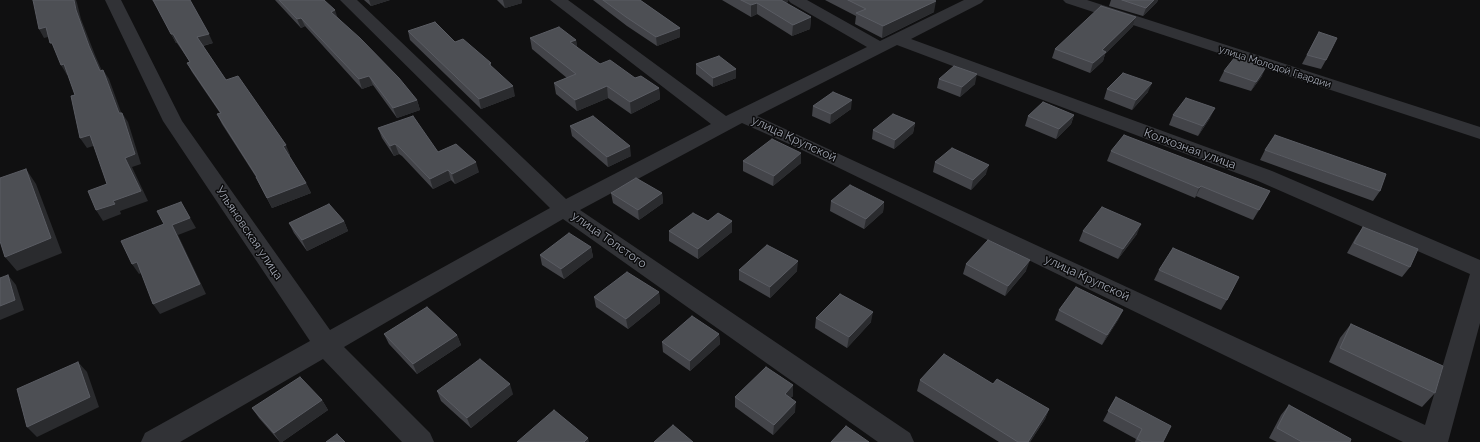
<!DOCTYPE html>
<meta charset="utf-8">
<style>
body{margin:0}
canvas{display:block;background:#101011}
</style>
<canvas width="1480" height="442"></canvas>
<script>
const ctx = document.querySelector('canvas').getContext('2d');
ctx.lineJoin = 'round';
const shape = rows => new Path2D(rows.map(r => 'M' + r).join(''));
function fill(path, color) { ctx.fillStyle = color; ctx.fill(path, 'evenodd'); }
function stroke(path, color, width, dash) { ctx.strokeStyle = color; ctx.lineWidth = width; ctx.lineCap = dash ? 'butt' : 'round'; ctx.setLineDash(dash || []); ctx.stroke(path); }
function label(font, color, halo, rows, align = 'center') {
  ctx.font = font + ' Raleway,sans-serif'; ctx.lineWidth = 3; ctx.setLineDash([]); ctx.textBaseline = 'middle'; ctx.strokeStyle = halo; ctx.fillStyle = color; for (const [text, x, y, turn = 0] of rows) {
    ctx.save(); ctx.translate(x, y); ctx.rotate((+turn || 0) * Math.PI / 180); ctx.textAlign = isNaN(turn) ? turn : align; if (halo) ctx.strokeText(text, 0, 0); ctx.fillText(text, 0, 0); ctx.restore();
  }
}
const minor = shape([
 [105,0,121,0,182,121,330,330,550,208,340,0,357,0,566,199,711,124,550,0,568,0,726,116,867,47,791,3,788,0,807,0,880,41,964,0,984,0,981,3,911,39,1272,171,1480,260,1480,323,1448,442,1403,442,798,148,742,123,580,210,910,433,914,442,878,442,563,219,344,347,430,433,434,442,402,442,323,359,180,442,141,442,145,433,310,341,163,121,105,0],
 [897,45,1258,181,1470,274,1425,425,757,116,897,45],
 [1063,0,1087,0,1480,127,1480,139,1066,3,1063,0]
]);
const wall = shape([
 [153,0,213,43,203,46,226,80,290,155,289,156,306,183,311,193,272,208,261,187,256,177,222,124,217,114,220,113,192,72,187,63,190,62,177,43,176,43],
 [275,0,324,0,338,18,417,100,420,110,397,118,373,85,362,89,305,26,301,28],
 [364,0,390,0,371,6],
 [497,0,522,0,522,3,505,8],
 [593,0,640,0,680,28,680,37,657,46,627,26],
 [722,0,788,0,788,2,785,3,811,17,810,29,792,36,757,14,751,17],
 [825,0,934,0,934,12,882,38,855,24,856,16],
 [1111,0,1158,0,1157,2,1143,16,1109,6],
 [1136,17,1133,26,1105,54,1103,61,1090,73,1052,58,1055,49],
 [408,31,455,42,491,63,491,67,515,96,481,109,410,40],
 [1319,32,1326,60,1321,69,1302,64],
 [530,38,576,40,577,48,600,64,659,88,660,99,631,114,608,98,577,111,556,94,554,83,567,78,532,49],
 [696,64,736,78,713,87,696,74],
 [1224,71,1262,76,1251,91,1219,81],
 [939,79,975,84,960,97,937,88],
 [1107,89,1148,92,1132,110,1104,99],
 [813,106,851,109,830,124,812,116],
 [1074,115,1071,124,1056,139,1025,126,1028,116],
 [1173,115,1210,118,1198,136,1169,125],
 [915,123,913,133,894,149,872,139,873,130],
 [570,126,631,156,608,167,572,136],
 [378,128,438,152,479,172,455,184,451,180,433,189,402,156,399,154,394,156,382,138],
 [1265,150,1380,191,1373,201,1260,160],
 [1111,151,1270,191,1253,220,1196,196,1195,198,1107,161],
 [743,161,801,163,773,186,743,171],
 [935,162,986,174,971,190,933,172],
 [611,193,662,193,663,203,639,220,613,203],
 [831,201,884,202,883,212,864,229,830,211],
 [344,221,348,231,307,251,294,233,289,223],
 [708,221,732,221,732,232,698,259,669,241,669,231],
 [1363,227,1410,267,1402,277,1347,253,1356,237],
 [1083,231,1137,234,1118,259,1079,241],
 [591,247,593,257,564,279,542,265,540,255],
 [966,264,1026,271,1005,296,963,274],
 [739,270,797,271,770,298,739,280],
 [1159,270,1227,300,1221,310,1154,280],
 [659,292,660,303,628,329,596,307,594,297],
 [1059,310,1123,310,1118,320,1102,345,1055,320],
 [816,318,871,322,847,348,815,328],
 [1351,324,1435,393,1422,407,1329,362,1340,338],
 [384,334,457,335,461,345,417,374,389,344],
 [719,334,720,344,690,371,663,352,662,342],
 [920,380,993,384,1049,409,1045,419,1030,442,999,442,917,391],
 [437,391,513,394,471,428,441,401],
 [793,396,790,398,795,412,773,435,735,407,735,397],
 [1116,397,1163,442,1135,442,1136,439,1103,421],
 [322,400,328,410,282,442,280,442,259,418,252,408],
 [1289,405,1350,442,1277,442,1269,438,1281,415]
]);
const shadedWall = shape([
 [74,0,76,0,77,3,81,19,95,55,106,80,100,71,89,46,76,10],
 [369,0,390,0,371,6],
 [503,0,522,0,522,3,505,8],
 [774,0,788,0,788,2,774,7],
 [1154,0,1158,0,1157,2,1143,16,1146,8],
 [936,1,934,12,882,38,883,26],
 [757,3,757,14,751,17,751,5],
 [335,10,338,19,331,12],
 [811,17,810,29,792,36,793,25],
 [1136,17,1133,26,1105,54,1103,61,1090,73,1093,63,1102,50],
 [301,18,305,26,301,28,297,19],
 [46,27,52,36,44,38,39,29],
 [680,28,680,37,657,46,656,37],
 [171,34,173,34,177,43,176,43],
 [209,34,213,43,201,46,197,37],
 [576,40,578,51,570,42],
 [64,64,70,74,67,75,61,65],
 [1266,67,1262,76,1251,91,1256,82],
 [736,69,736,78,713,87,713,78],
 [103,70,109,79,125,123,119,113],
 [977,74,975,84,960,97,962,87],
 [369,76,373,85,362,89,359,79],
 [1152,83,1148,92,1132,110,1136,100],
 [513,86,515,96,481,109,479,99],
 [607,86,608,98,577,111,575,100],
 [659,88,660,99,631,114,630,102],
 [417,100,420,110,397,118,393,108],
 [852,100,851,109,830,124,831,114],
 [1215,108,1210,118,1198,136,1203,126],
 [122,113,128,122,141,164,132,167,148,201,120,211,121,214,103,221,96,210,113,201,125,158],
 [1074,115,1071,124,1056,139,1059,129],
 [915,123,913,133,894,149,895,140],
 [90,135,96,145,87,148,80,138],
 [395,144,399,154,394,156,390,146],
 [286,145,290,155,288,156,283,146],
 [630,146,631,156,608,167,607,157],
 [801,153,801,163,773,186,774,176],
 [476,162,479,172,455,184,452,174],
 [989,165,986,174,971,190,973,180],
 [26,169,36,184,62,253,17,271,5,257],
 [448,170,451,180,433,189,430,179],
 [306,183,311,193,272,208,267,198],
 [1201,186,1195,198,1199,188],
 [1270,191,1265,201,1253,220,1259,210],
 [662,193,663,203,639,220,638,210],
 [181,202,196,228,178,235,206,294,160,314,153,304,172,225],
 [884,202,883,212,864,229,866,219],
 [344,221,348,231,307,251,302,240],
 [732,221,732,232,698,259,698,249],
 [1141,224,1137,234,1118,259,1123,249],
 [591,247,593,257,564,279,561,269],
 [1030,260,1026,271,1005,296,1008,286],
 [798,261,797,271,770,298,770,287],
 [137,262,144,272,139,274,132,264],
 [8,275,16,285,24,310,0,320,0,306],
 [659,292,660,303,628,329,626,319],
 [1123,310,1118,320,1102,345,1107,335],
 [873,312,871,322,847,348,849,337],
 [719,334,720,344,690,371,690,361],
 [457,335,461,345,417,374,413,364],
 [78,362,87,372,99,407,37,437,27,427],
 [510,384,513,394,471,428,467,418],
 [793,385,793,396,784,404,785,394],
 [322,400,328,410,282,442,280,442,274,433],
 [796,402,795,412,773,435,774,425],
 [1049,409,1045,419,1030,442,1028,442],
 [588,438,589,442,584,442]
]);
const building = shape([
 [33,0,74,0,76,10,89,46,100,71,103,70,119,113,122,113,135,154,125,158,141,191,113,201,115,204,96,210,88,191,107,184,90,135,80,138,71,96,75,95,64,64,61,65,52,43,50,43,46,27,39,29,33,0],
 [153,0,190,0,209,34,197,37,226,80,238,76,286,145,283,146,306,183,267,198,256,177,257,177,217,114,221,113,187,63,190,62,173,34,171,34,153,0],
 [279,0,324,0,335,10,331,12,360,38,399,78,417,100,393,108,369,76,359,79,301,18,297,19,279,0],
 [603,0,640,0,680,28,656,37,626,17,603,0],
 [741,0,781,0,811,17,793,25,757,3,751,5,741,0],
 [848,0,934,0,936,1,883,26,856,13,866,9,848,0],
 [1122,0,1154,0,1146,8,1122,0],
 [1101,6,1136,17,1102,50,1106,52,1093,63,1055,49,1101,6],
 [435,22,455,42,463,39,491,63,489,64,513,86,479,99,408,31,435,22],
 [559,27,576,40,570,42,600,64,610,60,635,78,641,76,659,88,630,102,607,86,575,100,554,83,576,74,530,38,559,27],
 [1319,32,1337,38,1326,60,1307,55,1319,32],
 [719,56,736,69,713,78,696,64,719,56],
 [1235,57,1266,67,1256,82,1224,71,1235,57],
 [954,66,977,74,962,87,939,79,954,66],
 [1123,73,1152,83,1136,100,1107,89,1123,73],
 [833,92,852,100,831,114,813,106,833,92],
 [1186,98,1215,108,1203,126,1173,115,1186,98],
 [1043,102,1074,115,1059,129,1028,116,1043,102],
 [893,114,915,123,895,140,873,130,893,114],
 [413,116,438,152,456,144,476,162,452,174,448,170,430,179,399,147,395,144,390,146,378,128,413,116],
 [593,116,630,146,607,157,570,126,593,116],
 [1124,135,1270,191,1259,210,1201,186,1199,188,1111,151,1124,135],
 [1275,135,1386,174,1380,191,1265,150,1275,135],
 [772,139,801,153,774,176,743,161,772,139],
 [952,148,989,165,973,180,935,162,952,148],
 [26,169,51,238,5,257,0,241,0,178,26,169],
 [636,178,662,193,638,210,611,193,636,178],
 [850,185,884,202,866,219,831,201,850,185],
 [181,202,190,218,172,225,200,284,153,304,137,262,132,264,121,241,164,224,157,211,181,202],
 [329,204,344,221,302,240,289,223,329,204],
 [1102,207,1141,224,1123,249,1083,231,1102,207],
 [693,213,708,221,718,213,732,221,698,249,669,231,693,213],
 [1363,227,1418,249,1410,267,1354,243,1363,227],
 [569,233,591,247,561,269,540,255,569,233],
 [988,240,1030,260,1008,286,966,264,988,240],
 [767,245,798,261,770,287,739,270,767,245],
 [1173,248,1239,277,1227,300,1159,270,1173,248],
 [627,272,659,292,626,319,594,297,627,272],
 [8,275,15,300,0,306,0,278,8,275],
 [1076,287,1123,310,1107,335,1059,310,1076,287],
 [840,294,873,312,849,337,816,318,840,294],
 [427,307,457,335,413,364,384,334,427,307],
 [692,316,719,334,690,361,662,342,692,316],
 [1351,324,1443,366,1435,393,1340,348,1351,324],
 [944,354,993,384,997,379,1049,409,1028,442,1018,442,920,380,944,354],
 [480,359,510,384,467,418,437,391,480,359],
 [78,362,90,397,27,427,17,389,78,362],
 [766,367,793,385,785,394,796,402,774,425,735,397,766,367],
 [300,377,322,400,274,433,252,408,300,377],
 [1116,397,1171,426,1163,442,1143,442,1137,439,1142,429,1108,411,1116,397],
 [1289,405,1351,439,1350,442,1302,442,1277,428,1289,405],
 [554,410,588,438,584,442,517,442,554,410],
 [673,425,693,442,654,442,673,425],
 [846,426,869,442,831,442,846,426],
 [337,434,345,442,326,442,337,434]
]);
const farStreetnames = [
 ["улица Молодой Гвардии",1275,67,18]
];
const streetNames = [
 ["улица Крупской",794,139,25],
 ["Колхозная улица",1190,149,20],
 ["Ульяновская улица",249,233,56],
 ["улица Толстого",609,240,35],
 ["улица Крупской",1087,278,25]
];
fill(minor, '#313236');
fill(wall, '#434449');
fill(shadedWall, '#2a2b2e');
fill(building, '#4d4f54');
stroke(building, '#5a5c63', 1);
label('10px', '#a1a6b2', '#0b0b0c', farStreetnames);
label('12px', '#a1a6b2', '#0b0b0c', streetNames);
</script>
